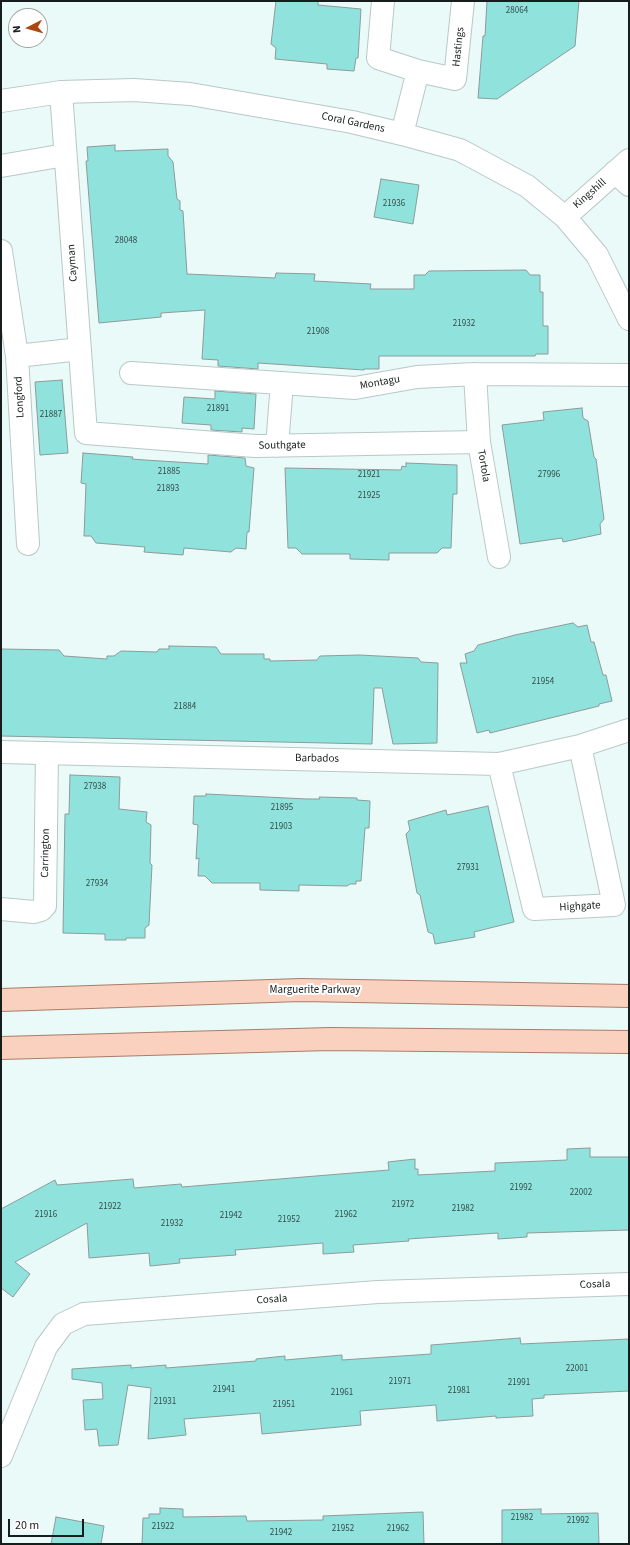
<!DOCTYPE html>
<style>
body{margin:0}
#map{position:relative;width:630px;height:1545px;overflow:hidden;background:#e9faf8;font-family:"Source Sans 3",sans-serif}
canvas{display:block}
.frame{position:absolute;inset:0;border:2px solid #171d1c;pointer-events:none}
.north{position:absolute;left:8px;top:8px;width:40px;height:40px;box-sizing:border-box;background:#fff;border:1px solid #a2a5a4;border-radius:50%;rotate:264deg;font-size:11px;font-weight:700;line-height:16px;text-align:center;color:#171d1c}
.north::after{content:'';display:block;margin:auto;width:14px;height:18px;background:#ab4712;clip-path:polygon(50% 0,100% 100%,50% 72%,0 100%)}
.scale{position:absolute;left:8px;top:1519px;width:76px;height:18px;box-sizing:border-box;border:2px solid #171d1c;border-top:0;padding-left:5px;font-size:12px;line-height:14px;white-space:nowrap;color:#171d1c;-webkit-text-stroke:3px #fff;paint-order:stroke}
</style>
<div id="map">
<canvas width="630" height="1545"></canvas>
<div class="frame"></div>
<div class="north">N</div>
<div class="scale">20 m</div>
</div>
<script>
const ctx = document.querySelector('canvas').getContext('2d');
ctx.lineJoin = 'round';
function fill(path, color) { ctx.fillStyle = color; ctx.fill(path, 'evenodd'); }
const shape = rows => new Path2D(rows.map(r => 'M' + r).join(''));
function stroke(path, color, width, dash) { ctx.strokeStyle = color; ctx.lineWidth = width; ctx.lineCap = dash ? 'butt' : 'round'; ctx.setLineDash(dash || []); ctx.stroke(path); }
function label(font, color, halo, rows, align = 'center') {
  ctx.font = font + ' "Source Sans 3",sans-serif'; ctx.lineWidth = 4; ctx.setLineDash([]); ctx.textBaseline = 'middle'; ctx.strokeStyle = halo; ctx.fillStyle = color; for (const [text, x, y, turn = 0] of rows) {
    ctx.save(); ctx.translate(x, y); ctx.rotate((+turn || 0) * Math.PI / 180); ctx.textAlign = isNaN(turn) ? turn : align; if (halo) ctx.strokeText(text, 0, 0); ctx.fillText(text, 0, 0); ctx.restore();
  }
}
const building = shape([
 [276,1,318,1,318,5,361,9,358,58,356,58,354,71,327,69,327,64,275,59,276,48,271,44,276,1],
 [487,1,579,1,575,46,497,99,478,98,483,36,485,36,487,1],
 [115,145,115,151,168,149,168,156,173,162,177,199,180,201,180,210,183,211,187,274,275,278,276,273,315,274,314,281,371,284,370,289,414,289,414,275,425,275,429,271,526,270,530,275,540,275,540,292,543,292,543,326,548,326,548,354,536,354,535,356,379,356,379,369,364,369,364,370,258,363,258,369,218,366,218,360,202,359,205,310,161,313,161,317,99,323,86,161,88,161,87,147,115,145],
 [381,179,419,185,413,224,374,217,381,179],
 [62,380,68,453,40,455,35,382,62,380],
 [215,391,256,394,254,429,242,428,242,432,211,430,211,425,182,423,184,397,215,399,215,391],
 [582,408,583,418,588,421,594,457,596,459,604,519,600,524,601,534,563,542,562,538,520,544,502,425,544,420,543,412,582,408],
 [83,453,133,457,132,459,145,460,208,464,208,455,245,458,246,466,254,468,249,532,247,532,246,549,236,548,231,552,184,548,183,555,144,552,145,547,96,543,91,536,84,536,86,484,81,483,83,453],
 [406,463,457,465,457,494,453,494,451,548,442,548,437,553,389,553,389,560,350,559,350,554,302,554,296,548,288,548,285,468,401,470,402,466,406,467,406,463],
 [573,623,578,627,587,625,591,642,594,642,603,675,606,675,612,701,599,704,599,706,490,733,489,730,477,733,460,663,467,663,465,654,474,651,478,645,515,635,573,623],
 [169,646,216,647,221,654,264,654,264,659,270,659,270,661,317,660,320,656,359,655,418,658,421,662,438,663,437,743,393,744,382,688,374,688,372,744,1,736,1,649,59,650,64,656,107,659,107,656,114,656,121,651,157,652,159,649,169,649,169,646],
 [70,775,120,777,119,809,147,812,146,822,151,825,150,863,152,865,149,925,145,928,145,938,126,938,126,940,105,940,105,934,63,933,65,814,69,814,70,775],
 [206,794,307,799,320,799,319,797,357,798,357,800,370,801,369,828,365,828,361,881,356,881,356,884,350,884,347,886,299,885,299,891,260,890,260,883,212,883,205,876,198,876,199,858,196,859,198,825,193,824,194,796,206,796,206,794],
 [488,806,514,922,474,932,475,937,435,944,433,934,428,932,420,895,417,893,406,834,410,830,408,821,446,810,447,815,488,806],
 [590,1148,590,1157,629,1157,629,1230,527,1233,527,1237,498,1239,498,1233,408,1239,409,1241,353,1245,354,1252,323,1254,323,1243,235,1250,236,1255,179,1259,180,1263,150,1266,149,1253,89,1258,87,1223,15,1262,30,1274,13,1297,1,1288,1,1209,55,1180,57,1185,133,1179,134,1188,181,1184,182,1187,389,1170,388,1162,415,1159,415,1169,418,1169,418,1175,495,1171,495,1163,567,1160,567,1149,590,1148],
 [520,1338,521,1344,629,1339,629,1391,544,1395,544,1398,532,1399,533,1416,496,1418,496,1416,437,1421,436,1405,360,1411,361,1425,262,1434,260,1413,184,1419,186,1435,148,1439,151,1388,128,1385,118,1445,99,1446,97,1429,85,1430,83,1400,103,1399,102,1383,72,1379,72,1369,131,1365,131,1368,166,1365,166,1368,256,1361,256,1359,285,1356,285,1360,342,1355,342,1360,431,1354,431,1345,520,1338],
 [160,1508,183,1509,183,1517,246,1516,247,1521,323,1520,323,1516,423,1512,424,1544,142,1544,143,1518,149,1518,149,1514,160,1514,160,1508],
 [541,1509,541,1514,598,1513,599,1544,502,1544,502,1510,541,1509],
 [56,1517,104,1526,101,1544,51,1544,56,1517]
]);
const minor = shape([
 [383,1,378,58,418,71],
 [61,92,86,433,255,446,479,442],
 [1,101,61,92,134,90,190,94,352,122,402,134,460,150,527,186,565,217,597,255,629,319],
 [402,134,418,71,455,79,463,1],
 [1,166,65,155],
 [615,172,629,185],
 [565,217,629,160],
 [1,251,17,356,28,544],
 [17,356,80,349],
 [131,373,355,388,417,377,475,374,629,375],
 [475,374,479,442,499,557],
 [277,446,282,383],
 [1,752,499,764,580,746,629,730],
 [499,764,534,909,614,905,580,746],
 [1,909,34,912,41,910,45,906,47,753],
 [1,1456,46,1347,63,1324,84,1314,378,1292,629,1284]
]);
const major = shape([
 [1,1000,301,990,629,996],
 [1,1048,330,1039,629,1042]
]);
const numberNames = [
 ["28064",517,11],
 ["21936",394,204],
 ["28048",126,241],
 ["21932",464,324],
 ["21908",318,332],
 ["21891",218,409],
 ["21887",51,415],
 ["21885",169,472],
 ["21921",369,475],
 ["27996",549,475],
 ["21893",168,489],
 ["21925",369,496],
 ["21954",543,682],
 ["21884",185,707],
 ["27938",95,787],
 ["21895",282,808],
 ["21903",281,827],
 ["27931",468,868],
 ["27934",97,884],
 ["21992",521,1188],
 ["22002",581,1193],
 ["21972",403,1205],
 ["21922",110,1207],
 ["21982",463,1209],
 ["21916",46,1215],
 ["21962",346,1215],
 ["21942",231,1216],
 ["21952",289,1220],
 ["21932",172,1224],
 ["22001",577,1369],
 ["21971",400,1382],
 ["21991",519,1383],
 ["21941",224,1390],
 ["21981",459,1391],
 ["21961",342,1393],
 ["21931",165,1402],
 ["21951",284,1405],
 ["21982",522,1518],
 ["21992",578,1521],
 ["21922",163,1527],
 ["21952",343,1529],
 ["21962",398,1529],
 ["21942",281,1533]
];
const streetNames = [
 ["Hastings",459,47,-84],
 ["Coral Gardens",353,123,12],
 ["Kingshill",590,194,-41],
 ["Cayman",73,263,-94],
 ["Montagu",380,383,-10],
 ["Longford",20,397,-93],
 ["Southgate",282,446,-1],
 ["Tortola",483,466,80],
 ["Barbados",317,759,1],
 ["Carrington",46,853,-89],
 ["Highgate",580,907,-3],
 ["Marguerite Parkway",315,991],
 ["Cosala",595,1285,-2],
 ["Cosala",272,1300,-4]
];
fill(building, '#90e3dc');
stroke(building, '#8c9b9a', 1);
stroke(minor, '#b9c8c7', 24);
stroke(major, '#a87d69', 24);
stroke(minor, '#fff', 22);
stroke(major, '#fad0be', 22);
label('9px', '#354e4c', null, numberNames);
label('11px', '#171d1c', '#fff', streetNames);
</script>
